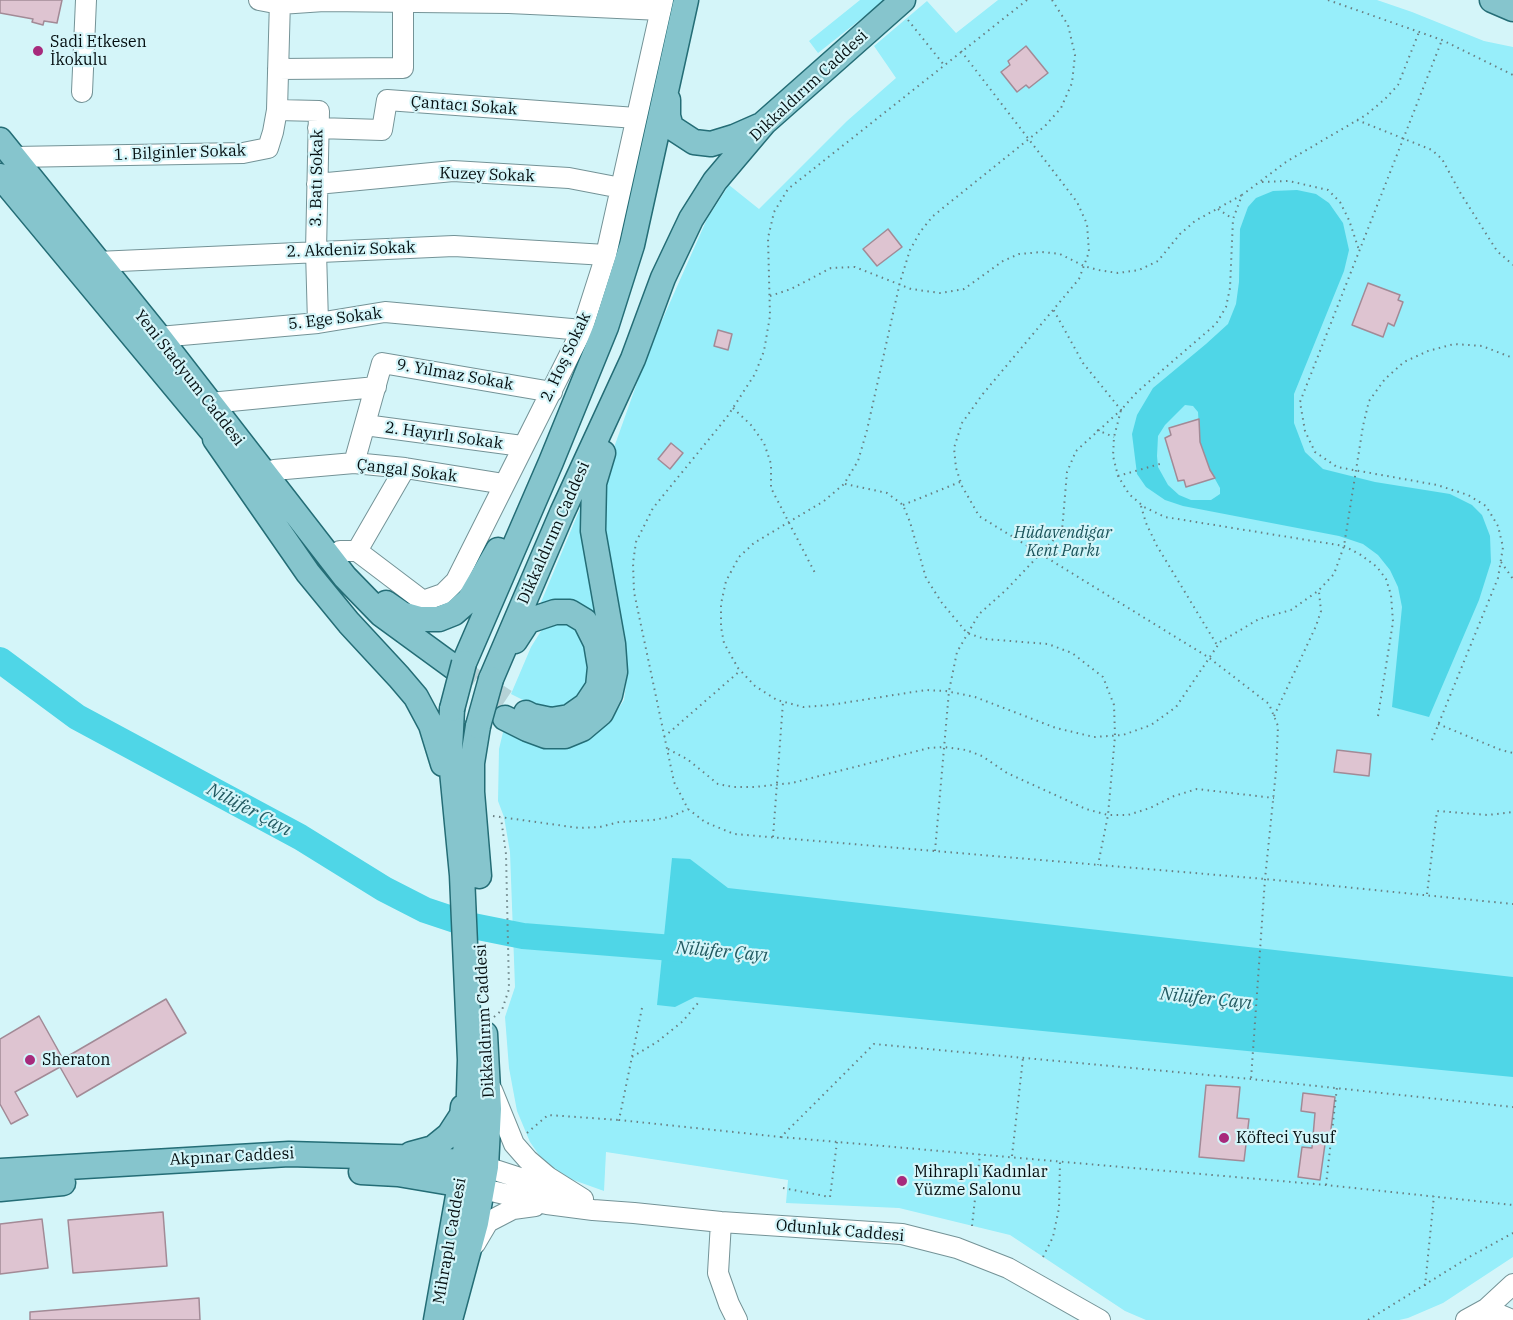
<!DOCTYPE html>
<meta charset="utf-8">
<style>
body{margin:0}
canvas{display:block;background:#d4f5f9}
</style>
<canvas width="1513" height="1320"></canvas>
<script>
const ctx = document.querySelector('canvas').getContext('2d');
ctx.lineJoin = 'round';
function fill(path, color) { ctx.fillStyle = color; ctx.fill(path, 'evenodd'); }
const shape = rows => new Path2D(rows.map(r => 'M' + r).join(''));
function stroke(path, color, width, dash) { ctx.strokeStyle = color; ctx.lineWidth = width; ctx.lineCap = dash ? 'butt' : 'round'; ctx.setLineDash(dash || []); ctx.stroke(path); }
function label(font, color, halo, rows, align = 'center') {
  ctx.font = font + ' "IBM Plex Serif",serif'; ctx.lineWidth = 4.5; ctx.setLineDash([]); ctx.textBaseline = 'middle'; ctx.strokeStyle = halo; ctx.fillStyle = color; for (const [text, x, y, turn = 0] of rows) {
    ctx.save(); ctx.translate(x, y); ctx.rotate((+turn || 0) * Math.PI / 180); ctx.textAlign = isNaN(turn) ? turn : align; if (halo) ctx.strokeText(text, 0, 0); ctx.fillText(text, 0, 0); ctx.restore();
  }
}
const green = shape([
 [860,0,885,0,818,53,809,41],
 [998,0,1377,0,1412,12,1484,41,1513,47,1513,1257,1443,1303,1408,1318,1399,1320,1146,1320,1125,1311,1010,1235,899,1208,786,1203,788,1180,606,1152,604,1191,565,1177,546,1165,530,1142,517,1111,509,1068,505,1017,515,987,510,852,504,817,498,801,499,749,504,728,568,742,589,738,609,723,624,700,628,669,621,621,607,557,601,484,648,352,707,219,729,185,759,209,847,121,896,78,874,46,927,1,956,33],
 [587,492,604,639,539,607],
 [550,624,570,624,579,630,591,664,586,693,567,709,545,711,511,694,531,647,541,631]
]);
const water = shape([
 [1297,190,1316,194,1329,203,1343,223,1349,250,1344,271,1294,394,1294,423,1305,452,1323,469,1375,482,1450,494,1472,505,1482,515,1490,536,1491,562,1479,600,1429,717,1392,707,1402,607,1398,587,1390,570,1378,555,1363,544,1339,536,1183,506,1165,500,1146,487,1137,474,1132,434,1137,415,1153,388,1206,344,1228,324,1236,304,1239,282,1240,229,1248,207,1256,198,1273,191],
 [1185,405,1193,406,1198,412,1200,442,1210,470,1220,488,1220,494,1211,500,1191,500,1179,495,1168,485,1158,467,1157,456,1158,436,1165,425],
 [672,858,690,859,728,888,1513,977,1513,1077,695,997,675,1007,657,1005]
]);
const river = shape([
 [0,660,77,717,300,837,384,889,425,910,473,926,523,936,698,950]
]);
const building = shape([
 [0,0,62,0,57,23,44,21,43,25,32,22,33,19,0,13,0,0],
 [1026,46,1048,73,1029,88,1026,85,1017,92,1001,72,1010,65,1008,61,1026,46],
 [888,229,902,247,877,266,863,249,888,229],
 [1368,283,1400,295,1398,300,1403,302,1394,326,1388,323,1383,337,1352,325,1368,283],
 [718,330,732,334,728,350,714,346,718,330],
 [1199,419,1200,442,1210,470,1215,478,1186,487,1184,480,1178,481,1165,438,1171,435,1169,428,1199,419],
 [671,443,683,453,670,469,658,459,671,443],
 [1337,750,1371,754,1369,776,1334,772,1337,750],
 [166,999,186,1033,77,1097,60,1067,15,1092,28,1115,11,1124,0,1104,0,1039,39,1016,63,1059,166,999],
 [1206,1085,1240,1087,1237,1118,1249,1119,1244,1161,1199,1157,1206,1085],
 [1303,1093,1335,1097,1330,1137,1326,1137,1320,1180,1298,1177,1302,1147,1312,1148,1315,1113,1301,1111,1303,1093],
 [163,1212,167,1266,73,1273,68,1220,163,1212],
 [42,1219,48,1268,0,1274,0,1224,42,1219],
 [199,1298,200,1320,30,1320,30,1312,199,1298]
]);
const majorTunnel = shape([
 [455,668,508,703]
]);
const path = shape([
 [1027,0,788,189,774,212,768,238,770,316,764,351,755,374,727,417,653,508,636,542,633,563,634,592,674,782,688,809,705,822,734,834,1265,879,1513,904],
 [1052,0,1068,25,1075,55,1072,83,1061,108,1045,126,933,216,920,232,910,250,900,282,867,430,858,461,844,484,824,501,754,543,739,557,726,581,721,604,721,627,724,643,738,668,755,686,777,700,803,707,830,705,926,690,946,691,975,697,1056,728,1094,737,1123,735,1151,725,1176,707,1220,642,1259,619,1291,610,1318,591,1334,574,1344,546,1363,426,1369,401,1385,379,1404,362,1428,351,1454,344,1482,346,1513,358],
 [1328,0,1442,40,1513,75],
 [908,20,944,65],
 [961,51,1077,202,1087,224,1089,252,1079,279,982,395,962,423,954,448,956,468,962,486,979,516,1208,657,1269,704,1278,726,1276,771,1265,879,1251,1079],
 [1357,120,1432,150,1442,159,1461,194,1497,251,1513,265],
 [1262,182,1289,181,1328,190,1340,202,1349,220,1359,250],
 [1218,209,1233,219],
 [770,296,791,289,831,268,855,267,911,289,940,293,964,289,1003,261,1019,254,1042,252,1060,254,1084,266,1098,270,1118,273,1139,270,1158,261,1180,234,1195,221,1242,195],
 [733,408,751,425,764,443,771,464,771,488,815,573],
 [1097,430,1114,437],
 [1118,476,1163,463],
 [845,484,887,493,903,505,910,522,926,578,942,603,967,633,985,639,1048,644,1072,653,1103,677,1114,705,1115,736,1108,815,1098,865],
 [903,505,960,482],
 [1141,506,1146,523,1157,546,1217,645],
 [1501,562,1513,579],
 [1274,716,1316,626,1321,611,1319,592],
 [1378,716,1393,622,1391,595,1386,579,1377,567,1361,555,1344,546,1165,517,1144,507,1129,494,1118,476,1113,456,1114,437,1121,410,1137,392,1216,324,1226,307,1230,288,1233,219,1242,195,1286,162,1366,115,1385,99,1398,85,1419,32],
 [1438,724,1501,750,1513,753],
 [664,737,741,670],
 [1432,740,1498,578,1503,547,1498,526,1486,506,1468,495,1437,485,1337,467,1315,452,1305,431,1300,402,1442,40],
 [668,749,687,759,718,784,733,787,754,787,792,783,929,748,944,747,966,750,982,756,1007,773,1086,809,1108,815,1128,815,1150,808,1174,796,1197,789,1274,798],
 [493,816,579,828,600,827,619,822,653,820,670,817,688,809],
 [773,837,783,702],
 [935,851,949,691,957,652,979,614,1006,590,1062,531,1067,472,1076,451,1121,410,1083,363,1053,309],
 [1427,894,1437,811,1488,815,1513,812],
 [642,1008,619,1120,781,1137,874,1044,1251,1079,1513,1107],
 [494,1017,502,1010,509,989,506,854,501,818],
 [632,1057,657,1042,683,1021,698,1003],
 [527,1133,548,1115,619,1120],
 [781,1137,1326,1185,1513,1205],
 [1012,1156,1023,1058],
 [1326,1185,1337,1087],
 [783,1188,830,1197,837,1142],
 [972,1226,980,1154],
 [1043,1257,1053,1237,1059,1208,1060,1161],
 [1425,1286,1434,1196],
 [1368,1320,1471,1256,1513,1233]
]);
const minor = shape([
 [259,0,280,4,324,1,509,3,661,10],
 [278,69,403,68,403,0],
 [82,92,86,0],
 [277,110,319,111,316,251,318,323],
 [318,128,382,130,387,100,636,118],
 [14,157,243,153,268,148,273,132,277,110,280,0],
 [317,184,453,171,569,178,621,188],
 [97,262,454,246,606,255],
 [159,337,318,323,385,312,582,330],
 [210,403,376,387],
 [365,425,522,446],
 [354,463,382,363,552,392],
 [274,470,354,463,405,468,504,484],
 [340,551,357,551,405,468],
 [357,551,423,601,443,594,456,581,582,330,606,255,663,0],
 [492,1090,514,1144,528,1160,548,1177,583,1199],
 [486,1167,557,1190],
 [483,1189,547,1204,593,1210,634,1213,721,1222,902,1234,957,1248,1008,1268,1100,1320],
 [721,1222,718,1273,729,1304,737,1320],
 [475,1244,488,1222,513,1209,535,1206],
 [1486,1309,1512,1320],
 [1466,1320,1486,1309,1513,1284]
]);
const major = shape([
 [1492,0,1513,9],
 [668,100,668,116,671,127,694,142,711,144,734,137,759,126],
 [0,140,159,337,345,577,381,614,455,668],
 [0,176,227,449],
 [215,439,308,573,349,623,399,677,416,697,431,725,443,764],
 [386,603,402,614,420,619,439,619,454,613,469,600,498,550],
 [515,641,528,621,555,612,570,612,585,621,596,643,600,667,598,687,586,705,569,717,551,720,532,716,526,713],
 [464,663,551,462,606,327,632,245,686,0],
 [491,679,562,513,633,359,663,278,691,219,715,181,764,123,903,0],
 [505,718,527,729,546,736,565,736,582,729,601,713,610,695,615,672,613,644,593,531,594,483,603,453],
 [478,726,472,763,472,792,479,876],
 [411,1154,433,1148,449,1135,462,1115,463,1107],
 [0,1171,289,1154,430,1158,478,1165],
 [361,1172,398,1174,475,1187],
 [0,1189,63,1183],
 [451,1316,476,1223,486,1167,489,1109,485,1034],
 [436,1320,464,1162,468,1124,470,1060,462,875,450,750,452,709]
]);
const majorBridge = shape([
 [452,709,464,663],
 [478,726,491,679]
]);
const markers = [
 [38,51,6,"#a72a7c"],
 [30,1060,6,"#a72a7c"],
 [1224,1138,6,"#a72a7c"],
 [902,1181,6,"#a72a7c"]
];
const poiNames = [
 ["Sadi Etkesen",50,42],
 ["İkokulu",50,60],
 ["Sheraton",42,1060],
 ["Köfteci Yusuf",1236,1138],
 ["Mihraplı Kadınlar",914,1172],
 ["Yüzme Salonu",914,1190]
];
const streetNames = [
 ["Dikkaldırım Caddesi",809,86,-43],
 ["Çantacı Sokak",464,106,4],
 ["1. Bilginler Sokak",180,153,-2],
 ["Kuzey Sokak",487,175,2],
 ["3. Batı Sokak",317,178,-89],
 ["2. Akdeniz Sokak",351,250,-2],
 ["5. Ege Sokak",335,319,-7],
 ["2. Hoş Sokak",566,357,-65],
 ["9. Yılmaz Sokak",455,375,10],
 ["Yeni Stadyum Caddesi",189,378,52],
 ["2. Hayırlı Sokak",444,436,8],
 ["Çangal Sokak",407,471,7],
 ["Dikkaldırım Caddesi",554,533,-66],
 ["Dikkaldırım Caddesi",485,1021,-93],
 ["Akpınar Caddesi",232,1157,-3],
 ["Odunluk Caddesi",840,1231,5],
 ["Mihraplı Caddesi",450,1241,-80]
];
const parkNames = [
 ["Hüdavendigar",1063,533],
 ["Kent Parkı",1063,551]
];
const waterNames = [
 ["Nilüfer Çayı",249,810,28],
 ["Nilüfer Çayı",722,952,5],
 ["Nilüfer Çayı",1206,999,6]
];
fill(green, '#97eefa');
fill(water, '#4fd6e7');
stroke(river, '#4fd6e7', 26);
fill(building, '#dec4d1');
stroke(building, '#a28a96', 1.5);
stroke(majorTunnel, '#b5d2d6', 24, [24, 12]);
stroke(minor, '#749397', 22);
stroke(major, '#246d76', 27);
stroke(path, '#6a7f82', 2, [1.5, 4.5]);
stroke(minor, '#fff', 20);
stroke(major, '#86c5cd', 24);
stroke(majorBridge, '#246d76', 27, []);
stroke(majorBridge, '#86c5cd', 24);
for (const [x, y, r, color] of markers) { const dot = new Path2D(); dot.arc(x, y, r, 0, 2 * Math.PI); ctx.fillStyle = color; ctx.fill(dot); stroke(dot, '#d4f5f9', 2); }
label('16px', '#050f11', '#d4f5f9', poiNames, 'left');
label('16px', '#050f11', '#d4f5f9', streetNames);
label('italic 16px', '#1b545b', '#d4f5f9', parkNames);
label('italic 18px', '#215960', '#d4f5f9', waterNames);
</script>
